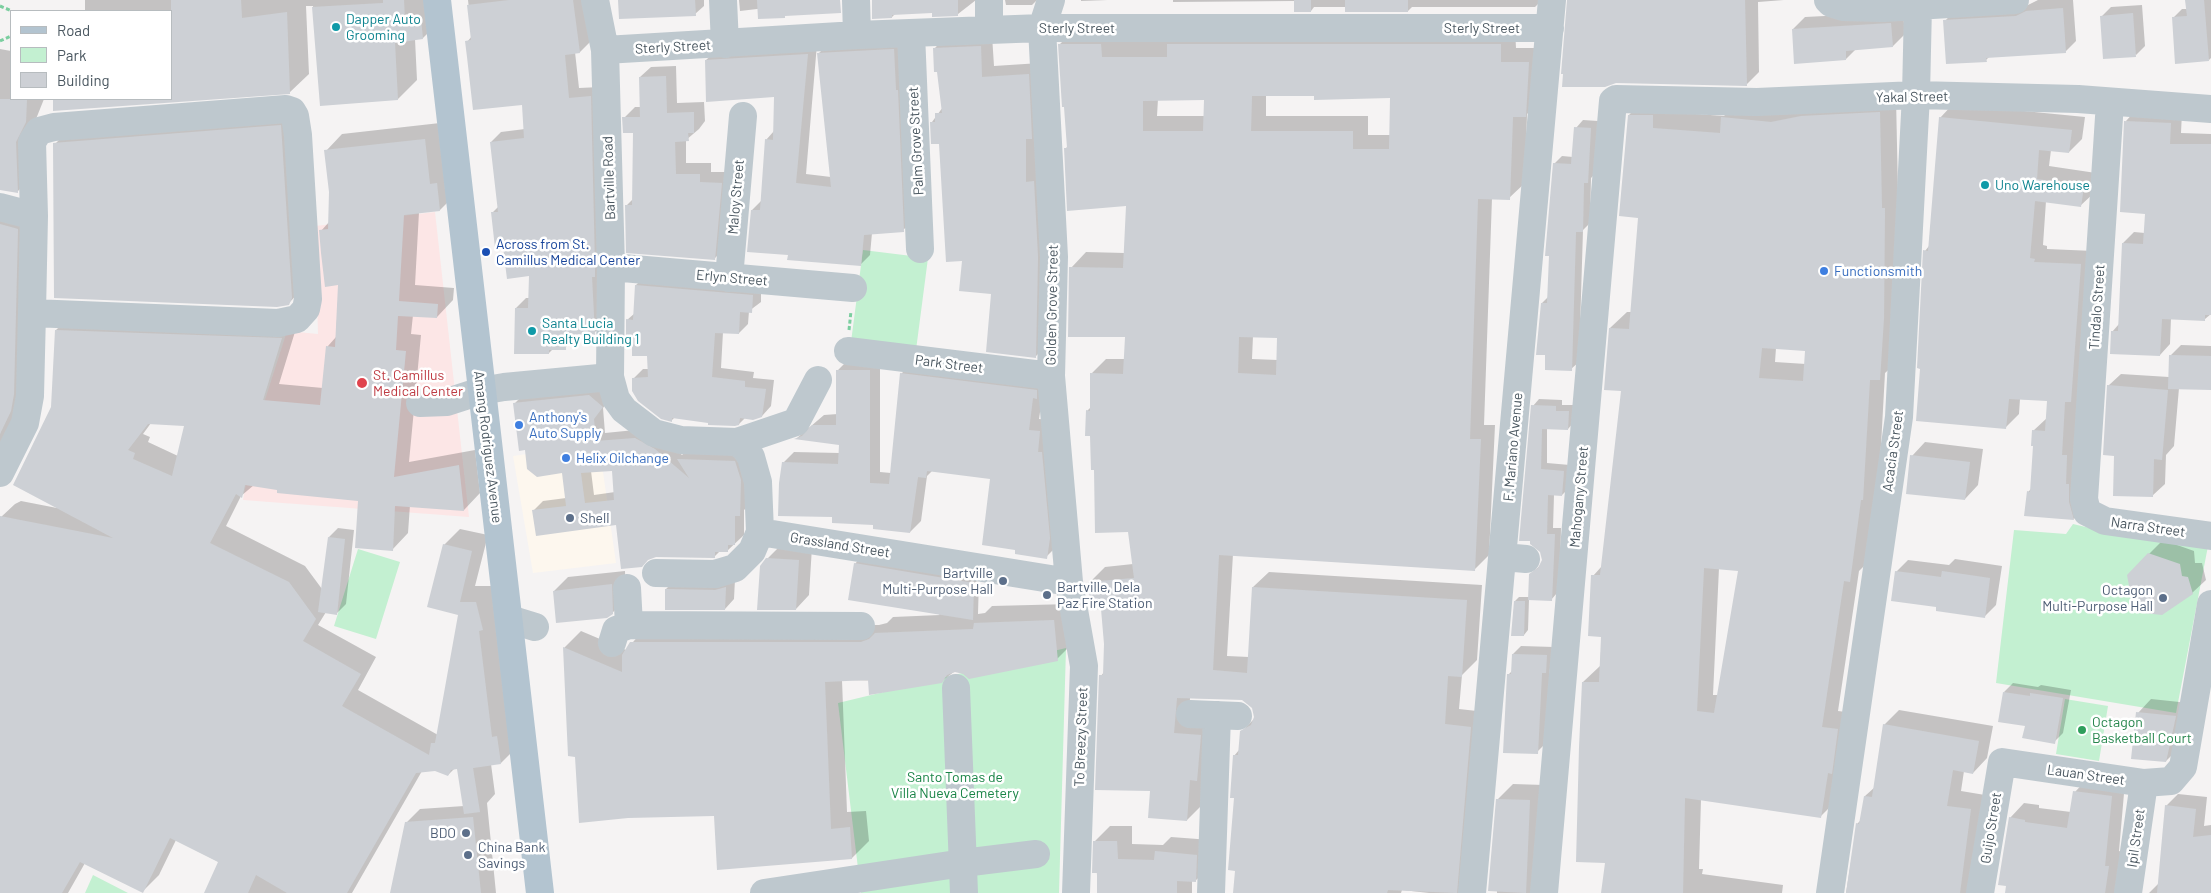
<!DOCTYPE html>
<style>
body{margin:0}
#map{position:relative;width:2211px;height:893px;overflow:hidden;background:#f5f3f3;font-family:Barlow,sans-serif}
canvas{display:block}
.legend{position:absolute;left:10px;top:10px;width:162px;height:90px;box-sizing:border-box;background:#fff;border:1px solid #b7bcbf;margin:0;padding:6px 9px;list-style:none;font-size:15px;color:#4a5760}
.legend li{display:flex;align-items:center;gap:10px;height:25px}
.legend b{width:25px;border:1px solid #b7bcbf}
</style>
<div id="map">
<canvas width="2211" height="893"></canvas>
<ul class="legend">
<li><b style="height:6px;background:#b3c4d0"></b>Road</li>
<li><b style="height:14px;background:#c3f0d1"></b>Park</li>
<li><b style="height:14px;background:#cdd0d5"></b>Building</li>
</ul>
</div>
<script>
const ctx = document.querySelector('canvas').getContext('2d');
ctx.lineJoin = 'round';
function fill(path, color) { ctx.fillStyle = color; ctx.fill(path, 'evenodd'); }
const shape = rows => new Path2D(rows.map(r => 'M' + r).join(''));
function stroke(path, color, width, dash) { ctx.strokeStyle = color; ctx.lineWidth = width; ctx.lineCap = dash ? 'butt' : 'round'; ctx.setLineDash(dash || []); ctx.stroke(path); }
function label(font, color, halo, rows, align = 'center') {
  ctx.font = font + ' Barlow,sans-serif'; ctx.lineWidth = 5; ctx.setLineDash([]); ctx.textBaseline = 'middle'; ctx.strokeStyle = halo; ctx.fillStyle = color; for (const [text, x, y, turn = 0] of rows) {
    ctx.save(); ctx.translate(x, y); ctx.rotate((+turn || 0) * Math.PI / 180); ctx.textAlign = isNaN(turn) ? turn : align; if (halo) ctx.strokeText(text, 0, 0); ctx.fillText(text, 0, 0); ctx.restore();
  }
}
const commercial = shape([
 [599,444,616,563,533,573,513,456]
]);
const medical = shape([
 [435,212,469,517,243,500,255,431,287,331,318,334,315,226]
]);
const green = shape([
 [863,250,928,258,916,350,851,342],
 [2073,524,2111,533,2208,546,2176,713,1996,683,2014,530,2066,534],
 [358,549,400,562,376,639,334,626],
 [1066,648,1059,893,861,893,838,703],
 [2065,699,2108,706,2099,761,2056,754],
 [93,875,128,893,85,893]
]);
const shadow = shape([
 [85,0,424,0,442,19,423,38,415,39,417,80,398,99,321,105,313,6,306,6,309,74,289,93,55,110,55,99,171,99,171,11,85,11],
 [468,0,585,0,590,42,580,52,575,52,579,88,600,87,604,323,594,333,575,333,575,338,565,348,553,349,549,353,516,308,526,298,530,298,530,275,504,245,492,213,499,206,491,142,501,132,525,129,523,104,467,42,472,36],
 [620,0,704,0,704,6,695,14],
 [739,0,834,0,740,11],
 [873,0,976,0,958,14,933,12,895,14,892,17],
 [1005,0,1037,0,1032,5,1006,5],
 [1081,0,1108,0,1081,1],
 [1173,0,1542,0,1535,7,1412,7,1408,11,1346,7,1314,7,1311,11,1295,1,1173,2],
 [1569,0,1784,0,1758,2,1759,72,1746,85],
 [2038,0,2073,0,2076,41,2065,52,1989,57,1986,60,1945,21,1955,10,2028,5],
 [2187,0,2211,0,2211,58,2209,60,2173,18,2182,9,2187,9],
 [2142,5,2145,46,2136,55,2102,16,2111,7],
 [1903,12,1905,34,1893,46,1856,49,1846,59,1793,29,1805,17],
 [1075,29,1116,29,1117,42,1170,42,1184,29,1515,29,1516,48,1544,48,1541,100,1527,114,1525,183,1509,198,1492,198,1484,425,1495,425,1489,555,1474,570,1233,554,1227,656,1249,657,1253,587,1269,572,1482,585,1477,660,1462,675,1459,709,1486,712,1474,893,1429,893,1402,890,1401,893,1234,893,1236,870,1234,756,1239,750,1241,732,1255,718,1253,708,1242,699,1190,698,1189,718,1215,720,1202,805,1187,820,1151,789,1101,676,1104,672,1106,644,1102,608,1090,582,1105,567,1133,564,1129,531,1095,469,1087,411,1091,407,1091,374,1106,359,1125,359,1126,336,1071,268,1086,252,1125,253,1127,204,1065,149,1068,146,1060,44],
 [1266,95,1392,96,1391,135,1368,135,1368,116,1266,116],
 [1158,99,1205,99,1205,116,1157,116],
 [1253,336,1279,337,1278,360,1252,359],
 [992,35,994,66,1040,63,1047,345,1035,357,992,293,964,260,940,142,932,122,943,107,935,48,946,36],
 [903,40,913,221,903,230,872,233,870,255,860,265,789,254,752,210,762,200,766,140,774,131,776,96,706,60,716,51,817,44,806,174,831,177,818,54,828,44],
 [0,49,11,51,11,99,44,99,34,124,35,174,17,192,0,188],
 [676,66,677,103,704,102,705,121,699,129,686,140,686,163,711,163,711,172,732,172,725,248,714,259,626,206,634,198,634,132,624,118,635,107,641,107,640,77,651,67],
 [1896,97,1898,192,1896,363,1885,373,1879,482,1866,564,1859,571,1838,711,1854,713,1837,800,1821,816,1701,799,1699,869,1703,869,1702,874,1783,885,1782,893,1602,893,1606,862,1583,682,1600,666,1602,636,1593,576,1602,566,1622,390,1610,328,1627,312,1632,312,1639,217,1629,115,1645,99,1669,112,1724,116,1739,101],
 [1776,348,1806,349,1806,364,1775,362],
 [1719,568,1740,570,1718,695,1713,695],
 [1953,104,2085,117,2082,139,2069,152,2051,150,2049,166,2096,173,2094,193,2080,206,2046,201,2043,245,2047,246,2047,249,2094,251,2087,506,2074,519,2028,492,2031,489,2035,445,2033,431,2047,418,2049,400,2020,399,2019,414,2006,427,1922,368,1925,251,1929,246,1940,118],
 [298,108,306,285,288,304,55,144,73,126],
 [2136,110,2182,112,2181,133,2211,134,2211,314,2205,319,2171,318,2170,344,2160,355,2112,332,2119,324,2123,243,2134,232,2145,233,2147,213,2126,121],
 [1583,120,1598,121,1595,174,1591,178,1590,223,1583,230,1579,362,1571,369,1542,303,1549,296,1554,164,1562,156,1573,157,1576,128],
 [440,123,456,194,440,210,419,212,415,285,454,288,453,300,437,317,413,315,411,334,421,335,409,462,475,450,480,493,464,510,410,505,408,533,392,550,360,500,254,485,241,496,226,526,305,566,322,589,329,537,338,528,354,530,346,604,337,613,326,612,318,625,376,657,358,690,438,735,460,614,444,545,460,529,488,535,475,586,492,586,517,747,501,763,491,764,495,794,487,803,496,893,391,893,406,823,420,809,464,806,458,768,455,768,448,775,435,770,422,771,352,893,205,893,219,862,176,840,159,875,143,891,85,863,68,893,0,893,0,518,15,504,21,501,57,508,53,407,56,330,73,314,298,322,279,384,323,388,328,346,336,337,339,283,321,231,329,222,330,192,326,151,342,134],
 [151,423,186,425,178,456,148,442,150,437,143,434],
 [0,202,35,211,32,376,0,451],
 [645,276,761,286,761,302,749,311,748,324,739,333,723,332,721,368,754,372,753,378,774,380,771,406,762,416,745,418,739,424,675,417,672,420,633,379,643,369,649,369,649,355,634,342,627,320,635,313,636,285],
 [2181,345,2211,346,2211,388,2179,388,2174,446,2166,455,2165,484,2152,496,2115,455,2108,386,2121,374,2169,377,2170,356],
 [849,359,880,359,880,472,891,473,901,374,912,363,1047,379,1043,392,1039,419,1051,420,1057,546,1046,557,1017,549,992,478,932,471,927,476,921,521,910,532,833,516,783,463,794,452,840,453,841,444,797,438,824,415,838,414,838,370],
 [599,386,611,397,603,408,605,433,645,429,665,440,682,455,687,450,744,452,749,505,744,510,744,535,727,551,720,551,714,557,617,524,534,510,543,501,566,498,563,472,526,449,514,404,524,394],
 [613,470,615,492,594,495,591,471],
 [1539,399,1562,400,1562,405,1575,405,1574,422,1568,429,1547,428,1547,463,1570,465,1568,489,1562,495,1554,495,1553,528,1561,528,1560,577,1557,593,1551,600,1529,599,1528,630,1524,635,1515,601,1519,597,1529,597,1530,574,1541,565,1543,560,1533,406],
 [1925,442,1983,449,1978,485,1965,499,1912,456],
 [2163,540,2194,551,2195,563,2202,563,2206,580,2192,593,2128,575],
 [781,545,812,547,809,595,796,609,767,559],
 [860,558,979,578,978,614,985,613,992,606,1070,604,1074,642,1057,659,963,673,955,671,941,682,842,680,847,812,866,811,869,841,852,858,716,815,576,755,564,648,581,631,626,650,648,625,879,625,887,623,893,617,940,615,855,564],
 [1955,559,2002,566,1996,605,1984,617,1938,606,1896,572,1908,560,1949,565],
 [625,571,626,600,612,613,554,591,568,577],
 [735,579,734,599,725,609,666,589,675,580],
 [1521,646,1554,647,1554,663,1550,668,1545,744,1537,752,1508,675,1512,671,1513,654],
 [2013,683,2038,687,2041,685,2071,690,2063,733,2054,742,2026,725,2004,692],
 [2151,699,2189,703,2180,747,2166,761,2138,713],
 [1899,710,1993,726,1987,758,1973,773,1964,771,1961,791,1985,795,1971,893,1846,893,1857,824,1861,820,1865,796,1875,787,1884,725],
 [2089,777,2125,782,2119,851,2123,852,2117,893,2006,893,2010,818,2024,803,2039,805,2039,808,2071,812,2075,792],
 [1513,784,1544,785,1540,893,1497,893,1497,800],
 [2178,794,2207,797,2204,826,2211,825,2211,893,2149,893,2159,883,2166,806],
 [1110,826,1132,826,1132,844,1163,845,1171,837,1211,840,1211,866,1195,881,1192,881,1192,893,1098,893,1095,841]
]);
const building = shape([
 [171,0,241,0,242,18,287,12,290,94,53,111,53,99,171,99],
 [383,0,404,0,405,21,421,19,423,39,395,43,398,100,320,106,312,7,383,3],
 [509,0,573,0,580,53,565,55,569,98,591,96,595,267,595,277,592,277,595,335,566,334,566,350,549,350,549,354,514,354,515,308,528,308,529,276,507,279,503,247,495,248,491,212,498,212,490,142,524,138,522,105,473,110,467,57,465,41,471,40,467,5],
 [618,0,695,0,696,16,619,19],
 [757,0,840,0,841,13,785,16,785,18,758,19],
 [872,0,958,0,958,16,932,17,932,13,892,15,892,18,872,19],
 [1294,0,1311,0,1311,12,1294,12],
 [1345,0,1408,0,1408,12,1345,12],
 [1567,0,1745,0,1747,86,1616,83,1605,87,1562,87,1563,74,1561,74],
 [2185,0,2204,0,2209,61,2175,64,2172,17,2187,16],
 [2063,8,2066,53,1986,58,1987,62,1946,64,1943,20,2016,16,2026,11],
 [2133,13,2136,57,2103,59,2100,16],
 [1891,23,1893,47,1846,51,1846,60,1794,64,1792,29],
 [1058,44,1101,44,1102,57,1167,57,1167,44,1501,44,1501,62,1529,62,1526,117,1513,117,1510,200,1478,199,1470,439,1481,439,1475,571,1219,555,1213,670,1247,673,1252,587,1467,600,1462,677,1448,676,1445,724,1471,727,1457,893,1388,890,1387,893,1233,893,1235,871,1228,870,1234,798,1230,798,1233,755,1238,755,1240,731,1251,725,1254,717,1252,708,1242,700,1177,698,1174,733,1201,735,1197,781,1190,780,1187,821,1148,818,1150,791,1095,790,1099,675,1103,675,1104,644,1101,609,1091,610,1088,582,1134,578,1128,532,1095,533,1094,470,1091,470,1090,436,1085,436,1086,410,1090,411,1090,373,1123,374,1125,337,1068,337,1069,267,1123,268,1126,206,1067,211,1064,148,1067,148,1064,107,1062,107],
 [1252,96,1314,96,1314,100,1390,98,1389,149,1353,149,1353,131,1251,131],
 [1204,100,1203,131,1143,131,1143,101],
 [1239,337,1277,338,1276,375,1238,373],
 [981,46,982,77,1029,74,1032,139,1026,139,1026,182,1034,181,1038,257,1036,358,986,352,991,294,959,291,962,261,946,262,939,144,931,144,930,122,935,122,935,113,942,113,937,72,934,72,933,48],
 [894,49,896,90,898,90,904,232,864,235,861,266,787,260,788,255,747,252,751,210,760,210,765,139,773,140,774,97,706,102,705,60,808,54,796,183,831,187,817,53],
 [666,76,667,113,694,112,694,133,688,133,689,141,675,142,676,174,700,174,700,182,722,183,715,260,626,253,625,205,632,205,633,133,623,133,622,117,640,117,639,77],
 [0,99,27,99,26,122,16,142,18,193,0,190],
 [1880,112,1882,208,1885,208,1884,318,1880,380,1870,380,1863,500,1861,500,1850,582,1844,581,1822,727,1838,729,1832,774,1828,773,1821,818,1685,798,1683,893,1601,893,1605,863,1576,862,1579,747,1582,682,1599,682,1601,637,1588,636,1591,575,1600,575,1621,391,1604,390,1609,328,1629,329,1638,218,1619,216,1628,115,1653,115,1653,128,1720,133,1721,117,1771,122,1801,116],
 [1762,348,1805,351,1803,381,1759,378],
 [1704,568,1738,571,1714,713,1697,711],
 [1939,117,2072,130,2069,153,2039,150,2037,179,2084,186,2081,207,2035,201,2030,258,2035,259,2034,262,2081,264,2071,402,2065,402,2062,455,2067,455,2066,484,2069,484,2069,502,2074,520,2024,516,2027,491,2030,492,2033,446,2031,446,2032,430,2045,431,2047,401,2009,399,2006,429,1916,421,1920,369,1917,368,1923,250,1928,251],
 [2124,121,2171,123,2170,144,2211,144,2211,315,2205,315,2205,321,2162,319,2160,356,2110,354,2111,331,2118,331,2122,243,2143,244,2145,214,2120,212],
 [281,125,292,298,289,305,277,307,54,298,53,143],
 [1574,127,1591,128,1588,183,1584,183,1583,232,1576,232,1572,371,1545,370,1545,355,1536,355,1541,303,1547,303,1549,256,1545,256,1553,163,1571,164],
 [425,139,430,184,437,183,440,211,404,215,399,301,438,304,437,318,398,316,396,350,406,351,394,477,459,465,464,511,395,506,393,551,355,548,358,501,277,493,277,490,245,485,242,498,236,494,210,543,289,582,316,619,303,641,361,674,342,706,429,755,431,743,435,743,458,615,427,607,443,544,472,551,460,602,476,602,483,630,479,631,492,737,497,736,501,764,473,768,480,812,464,814,457,769,451,770,448,776,435,771,416,773,347,893,287,893,256,875,248,893,204,893,218,862,170,838,143,893,80,862,62,893,0,893,0,516,113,538,13,485,51,407,55,330,282,338,263,400,320,405,326,346,335,347,338,285,325,287,321,253,319,230,328,229,329,192,324,150],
 [148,424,184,426,172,476,133,459,135,453,128,450],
 [0,224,18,229,14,394,11,411,0,434],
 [635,285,753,295,752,313,740,312,739,334,715,333,712,377,745,381,745,387,766,389,762,417,753,420,740,418,739,425,735,426,708,425,708,423,672,418,672,422,661,419,638,401,632,391,632,378,648,377,647,356,632,356,632,344,628,343,628,335,626,335,626,319,633,320],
 [2169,355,2211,356,2211,390,2168,389],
 [836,370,870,370,870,483,889,484,900,373,1037,390,1037,399,1033,398,1029,430,1040,431,1038,452,1042,452,1050,538,1047,559,1015,554,1015,550,982,545,990,479,927,471,926,478,918,477,910,533,873,529,873,525,832,523,832,517,778,516,779,483,782,462,838,464,839,445,794,439,802,436,812,425,836,425],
 [2107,385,2168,390,2162,460,2154,459,2153,497,2113,496,2114,456,2103,455],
 [589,395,603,407,594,419,596,441,635,438,655,449,689,478,677,459,735,461,741,480,740,516,735,516,735,545,728,545,728,552,715,552,715,558,713,558,656,557,648,560,642,567,621,569,616,525,536,536,532,510,566,506,562,473,537,477,527,469,525,450,519,451,513,403],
 [612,471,614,500,585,503,581,473],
 [1531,405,1556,406,1556,411,1569,411,1568,430,1542,429,1541,469,1564,471,1562,496,1548,495,1547,534,1555,534,1552,601,1528,600,1529,574,1538,568,1542,560,1540,552,1530,544,1530,541,1519,541],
 [1910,455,1970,462,1965,500,1906,494],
 [328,537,345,539,337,615,318,612],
 [2148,553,2180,564,2182,576,2188,577,2193,594,2162,615,2134,612,2127,575],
 [766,558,799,560,796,610,757,610,760,566],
 [854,563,974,583,973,620,848,600],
 [1895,571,1941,577,1942,571,1990,578,1985,618,1936,611,1936,607,1891,601],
 [612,584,613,614,607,618,556,623,553,591],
 [726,587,725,610,665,610,665,589,715,590],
 [1514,601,1525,601,1524,636,1511,636],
 [1054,620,1058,661,969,679,963,674,955,672,947,675,942,683,869,695,868,680,825,682,831,829,850,827,852,859,717,870,714,816,628,818,579,823,575,757,568,756,563,647,622,672,622,655,630,642,861,642,869,639,875,633,973,629,974,623],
 [1512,654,1547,655,1546,673,1542,673,1538,754,1503,753,1507,674,1511,674],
 [2003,692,2030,696,2030,693,2063,698,2055,744,2022,738,2025,726,1998,722],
 [2136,712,2176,716,2166,762,2131,759],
 [1883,724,1979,741,1973,774,1953,770,1947,806,1971,809,1960,893,1846,893,1856,823,1859,824,1864,796,1872,797],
 [2073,791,2112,796,2105,866,2109,866,2105,893,2005,893,2006,886,1998,885,2009,817,2025,820,2025,822,2067,828],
 [1496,799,1530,800,1526,893,1488,891],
 [2165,805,2196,809,2193,837,2211,835,2211,893,2157,893],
 [473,817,481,893,390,893,405,822],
 [1093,841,1117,841,1118,859,1154,860,1155,851,1197,855,1196,882,1177,881,1177,893,1097,893,1097,873,1092,873]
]);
const path = shape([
 [0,6,12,11],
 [0,41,11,36],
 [849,330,851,311]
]);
const minor = shape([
 [595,0,605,50,611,267,610,377,616,399,624,410,654,433,681,440,737,442,745,448,751,457,758,482,760,532,752,551,735,568,715,574,656,573],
 [723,0,725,44],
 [856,0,857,35],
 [1051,0,1042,28,1054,257,1051,376,1069,582,1084,666,1076,893],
 [1828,0,1831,3,1844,7,1883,8,2015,0],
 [989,30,989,0],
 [911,33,920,249],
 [605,50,857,35,1042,28,1550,28],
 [2110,102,2084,499,2087,512,2105,521,2211,536],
 [0,207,34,216],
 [611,267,853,288],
 [729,278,743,116],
 [848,351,1051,376],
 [420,403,447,402,481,391,504,387,610,377],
 [737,442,796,422,818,380],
 [0,473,25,423,30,396,32,313,34,216,32,142,39,131,54,127,286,109,292,111,295,116,298,135,308,299,306,309,297,319,278,323,32,313],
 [760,532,1069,582],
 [1503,557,1526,559],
 [627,588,629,625],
 [509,619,535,627],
 [612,643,616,630,629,625,861,626],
 [956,688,964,893],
 [1190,714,1238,716],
 [764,893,963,863,1036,854],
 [1211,893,1217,715],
 [1472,893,1552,0],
 [1544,893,1613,101,1616,99,1757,102,1916,95,2078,99,2211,109],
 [1830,893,1899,417,1916,95,1918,6],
 [1980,893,2002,762,2144,783,2171,781,2183,767,2211,604],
 [2128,893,2144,783]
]);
const major = shape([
 [437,0,540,893]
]);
const markers = [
 [336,27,5,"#0f9aa8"],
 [1985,185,5,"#0f9aa8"],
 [486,252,5,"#1a4fb4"],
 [1824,271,5,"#3f7fe0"],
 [532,331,5,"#0f9aa8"],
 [362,383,6,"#e0444e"],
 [519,425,5,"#3f7fe0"],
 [566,458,5,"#3f7fe0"],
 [570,518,5,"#5c6f8a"],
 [1003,581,5,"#5c6f8a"],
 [1047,595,5,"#5c6f8a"],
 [2163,598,5,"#5c6f8a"],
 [2082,730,5,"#2e9e5b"],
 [466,833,5,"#5c6f8a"],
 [468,855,5,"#5c6f8a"]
];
const cultureNames = [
 ["Dapper Auto",346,19],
 ["Grooming",346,35],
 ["Uno Warehouse",1995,185],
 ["Santa Lucia",542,323],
 ["Realty Building 1",542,339]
];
const streetNames = [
 ["Sterly Street",1077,28],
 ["Sterly Street",1482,28],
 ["Sterly Street",673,47,-3],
 ["Yakal Street",1912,97,-1],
 ["Palm Grove Street",916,141,-93],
 ["Bartville Road",609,178,-92],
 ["Maloy Street",736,197,-85],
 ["Erlyn Street",732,278,5],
 ["Golden Grove Street",1052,305,-89],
 ["Tindalo Street",2097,307,-86],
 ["Park Street",949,364,7],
 ["Amang Rodriguez Avenue",488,447,83],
 ["F. Mariano Avenue",1513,447,-85],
 ["Acacia Street",1893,451,-82],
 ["Mahogany Street",1579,497,-85],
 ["Narra Street",2148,527,8],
 ["Grassland Street",840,545,9],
 ["To Breezy Street",1081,737,-88],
 ["Lauan Street",2086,775,8],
 ["Guijo Street",1991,828,-81],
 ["Ipil Street",2136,838,-82]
];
const transitNames = [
 ["Across from St.",496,244],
 ["Camillus Medical Center",496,260]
];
const shopNames = [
 ["Functionsmith",1834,271],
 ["Anthony's",529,417],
 ["Auto Supply",529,433],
 ["Helix Oilchange",576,458]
];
const healthNames = [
 ["St. Camillus",373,375],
 ["Medical Center",373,391]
];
const serviceNames = [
 ["Shell",580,518],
 ["Bartville",993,573,"right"],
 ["Multi-Purpose Hall",993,589,"right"],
 ["Bartville, Dela",1057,587],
 ["Paz Fire Station",1057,603],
 ["Octagon",2153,590,"right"],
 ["Multi-Purpose Hall",2153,606,"right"],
 ["BDO",456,833,"right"],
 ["China Bank",478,847],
 ["Savings",478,863]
];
const leisureNames = [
 ["Octagon",2092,722],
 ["Basketball Court",2092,738]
];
const parkNames = [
 ["Santo Tomas de",955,777],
 ["Villa Nueva Cemetery",955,793]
];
fill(commercial, '#fdf7ee');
fill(medical, '#fce6e6');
fill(green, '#c3f0d1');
fill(shadow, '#0003');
fill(building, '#cdd0d5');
stroke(path, '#7bce9f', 3, [4, 2.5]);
stroke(minor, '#bec8ce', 28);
stroke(major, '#b3c4d0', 28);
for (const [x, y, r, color] of markers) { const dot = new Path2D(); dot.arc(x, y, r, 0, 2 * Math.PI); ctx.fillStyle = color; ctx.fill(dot); stroke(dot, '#fff', 2); }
label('14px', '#0d838f', '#fff', cultureNames, 'left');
label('14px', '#4a5760', '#fff', streetNames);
label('14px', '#164399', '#fff', transitNames, 'left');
label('14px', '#366cbe', '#fff', shopNames, 'left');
label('14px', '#be3a42', '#fff', healthNames, 'left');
label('14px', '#4e5e75', '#fff', serviceNames, 'left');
label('14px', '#27864d', '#fff', leisureNames, 'left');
label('14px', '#198446', '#fff', parkNames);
</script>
